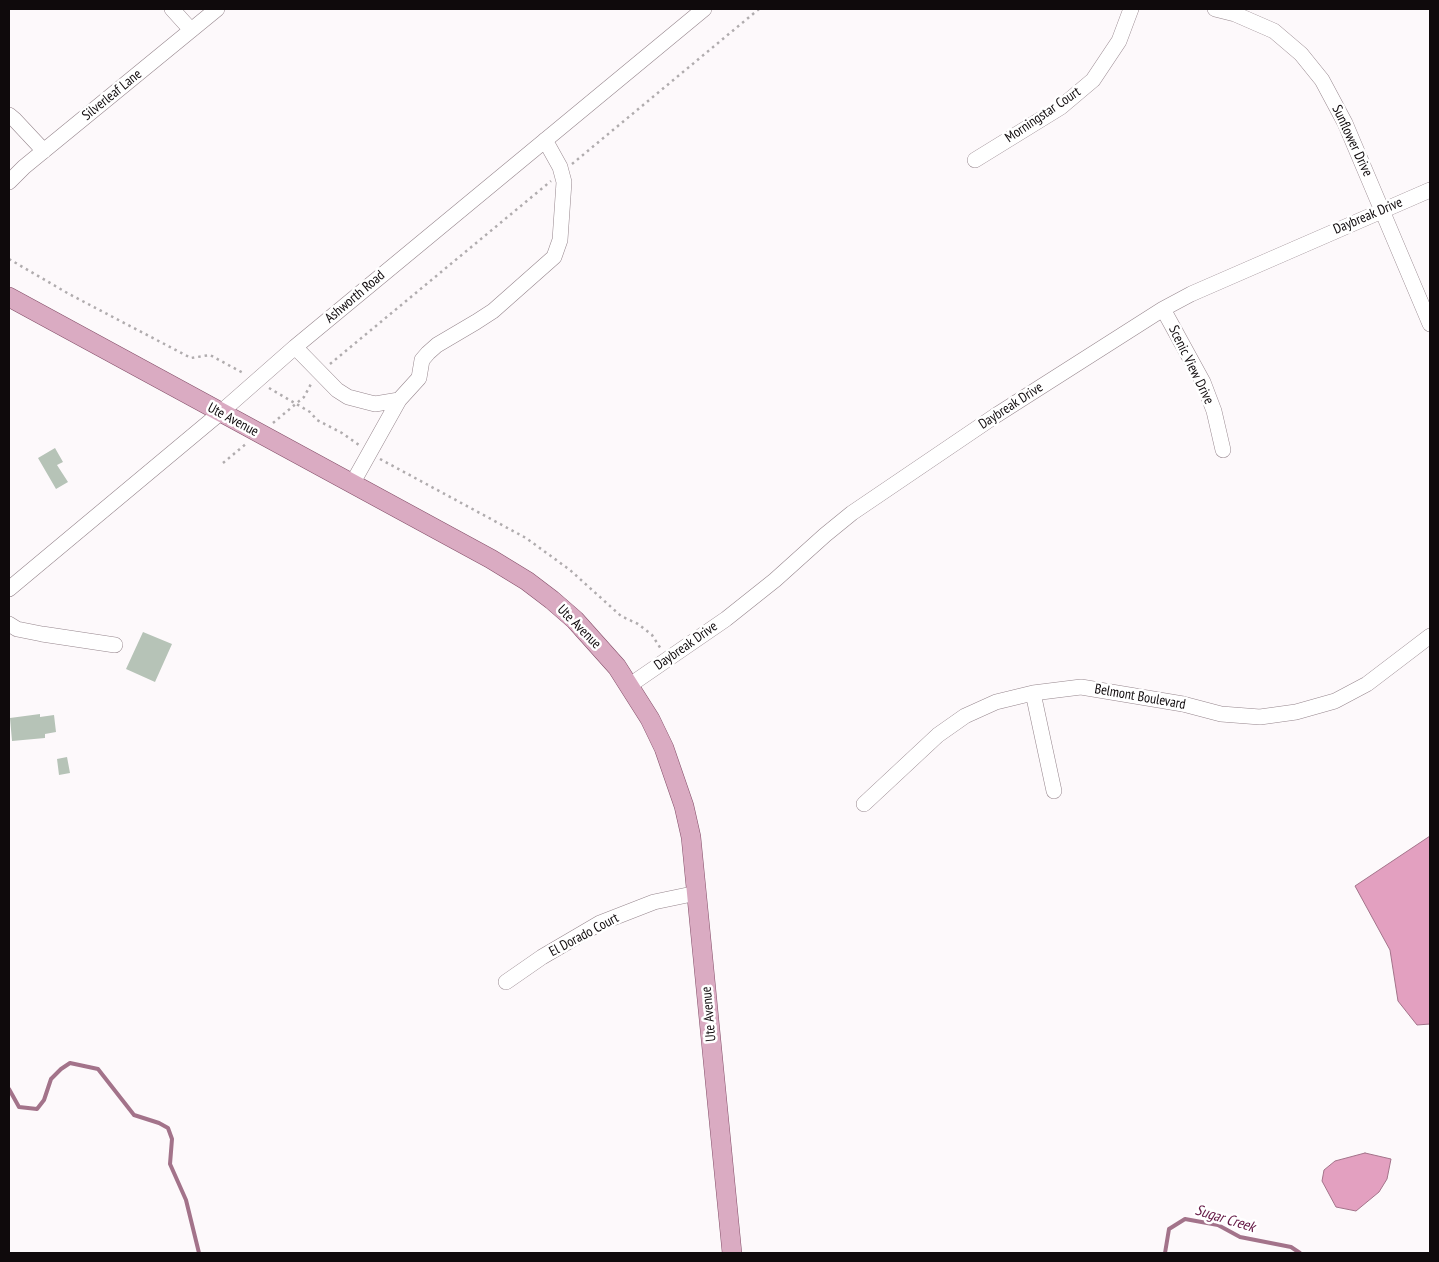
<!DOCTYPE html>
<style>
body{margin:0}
#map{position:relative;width:1439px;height:1262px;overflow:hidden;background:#fdf9fb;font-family:"PT Sans Narrow",sans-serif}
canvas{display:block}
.frame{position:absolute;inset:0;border:10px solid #0f0a0c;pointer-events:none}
</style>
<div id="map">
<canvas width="1439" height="1262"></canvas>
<div class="frame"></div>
</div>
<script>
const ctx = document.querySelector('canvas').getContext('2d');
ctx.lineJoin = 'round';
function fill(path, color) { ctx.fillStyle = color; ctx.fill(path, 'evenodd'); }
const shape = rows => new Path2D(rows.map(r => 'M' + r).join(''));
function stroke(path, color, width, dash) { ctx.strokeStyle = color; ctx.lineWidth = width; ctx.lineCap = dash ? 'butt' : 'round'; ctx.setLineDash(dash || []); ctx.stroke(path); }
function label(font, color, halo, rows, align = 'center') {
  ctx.font = font + ' "PT Sans Narrow",sans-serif'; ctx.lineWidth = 5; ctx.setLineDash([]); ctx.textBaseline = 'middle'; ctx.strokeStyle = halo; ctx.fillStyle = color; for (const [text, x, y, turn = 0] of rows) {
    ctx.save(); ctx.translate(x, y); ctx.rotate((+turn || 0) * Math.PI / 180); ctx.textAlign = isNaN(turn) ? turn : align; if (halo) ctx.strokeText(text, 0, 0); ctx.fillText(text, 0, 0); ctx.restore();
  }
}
const water = shape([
 [1430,836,1430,1024,1417,1025,1398,1001,1390,950,1355,886,1430,836],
 [1365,1153,1391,1159,1387,1179,1379,1192,1356,1211,1336,1207,1322,1181,1324,1170,1335,1161,1365,1153]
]);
const stream = shape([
 [9,1089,19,1107,37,1109,44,1100,51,1079,61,1069,70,1063,98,1069,134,1115,159,1123,168,1128,172,1139,170,1164,186,1200,199,1253],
 [1165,1253,1169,1229,1185,1219,1218,1225,1240,1237,1291,1247,1300,1253]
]);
const building = shape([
 [55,448,63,462,57,465,68,482,56,489,38,458],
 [143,632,172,644,155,682,126,669],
 [40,714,40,717,54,715,56,732,45,734,45,738,12,741,10,718],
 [67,757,70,773,59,775,57,759]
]);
const path = shape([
 [572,164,759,9],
 [9,259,69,294,191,358,210,355,245,374],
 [330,364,551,181],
 [269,388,310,412,317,420,342,433,359,445],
 [273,423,304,397,312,382],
 [380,459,526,538,570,570,621,616,638,624,652,635,661,649],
 [223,463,247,443]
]);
const minor = shape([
 [172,9,191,30],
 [1215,9,1235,14,1274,31,1301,54,1322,80,1345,123,1430,324],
 [9,115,15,120,44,151],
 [975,160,1061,107,1093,80,1119,41,1131,9],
 [9,182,24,167,217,9],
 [1163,309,1203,382,1214,411,1223,450],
 [295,347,337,390,348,397,375,404,399,400],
 [352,484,399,400,419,378,422,360,428,353,437,345,476,322,493,311,554,257,560,240,564,182,560,167,545,140],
 [9,589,220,413,295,347,704,9],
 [9,624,17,629,42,634,115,645],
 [630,685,726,619,775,580,825,535,852,513,995,416,1163,309,1191,294,1430,190],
 [1033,693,1054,791],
 [864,804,938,735,965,716,996,702,1033,693,1081,687,1183,704,1221,714,1260,717,1296,712,1335,701,1367,684,1430,636],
 [506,982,542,957,600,923,654,902,697,893]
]);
const major = shape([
 [9,297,491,559,527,581,552,600,575,620,617,667,650,719,664,748,684,806,691,837,732,1253]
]);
const streetNames = [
 ["Silverleaf Lane",112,95,-39],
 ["Morningstar Court",1043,115,-34],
 ["Sunflower Drive",1352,141,65],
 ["Daybreak Drive",1368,216,-23],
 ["Ashworth Road",355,297,-40],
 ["Scenic View Drive",1191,365,64],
 ["Daybreak Drive",1011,406,-33],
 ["Ute Avenue",233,420,28],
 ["Ute Avenue",579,627,45],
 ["Daybreak Drive",686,646,-35],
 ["Belmont Boulevard",1140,697,10],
 ["El Dorado Court",584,935,-28],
 ["Ute Avenue",709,1014,-95]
];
const waterNames = [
 ["Sugar Creek",1225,1219,17]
];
fill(water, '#e3a0c0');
stroke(water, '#a3738a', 1);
stroke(stream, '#a3738a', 4);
fill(building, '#b6c3b7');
stroke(minor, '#96868d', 16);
stroke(major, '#834e68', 20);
stroke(path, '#b0acae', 2.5, [2.5, 4]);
stroke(minor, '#fff', 15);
stroke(major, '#daabc2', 19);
label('14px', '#0f0a0c', '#fff', streetNames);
label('italic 15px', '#631643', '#fff', waterNames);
</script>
